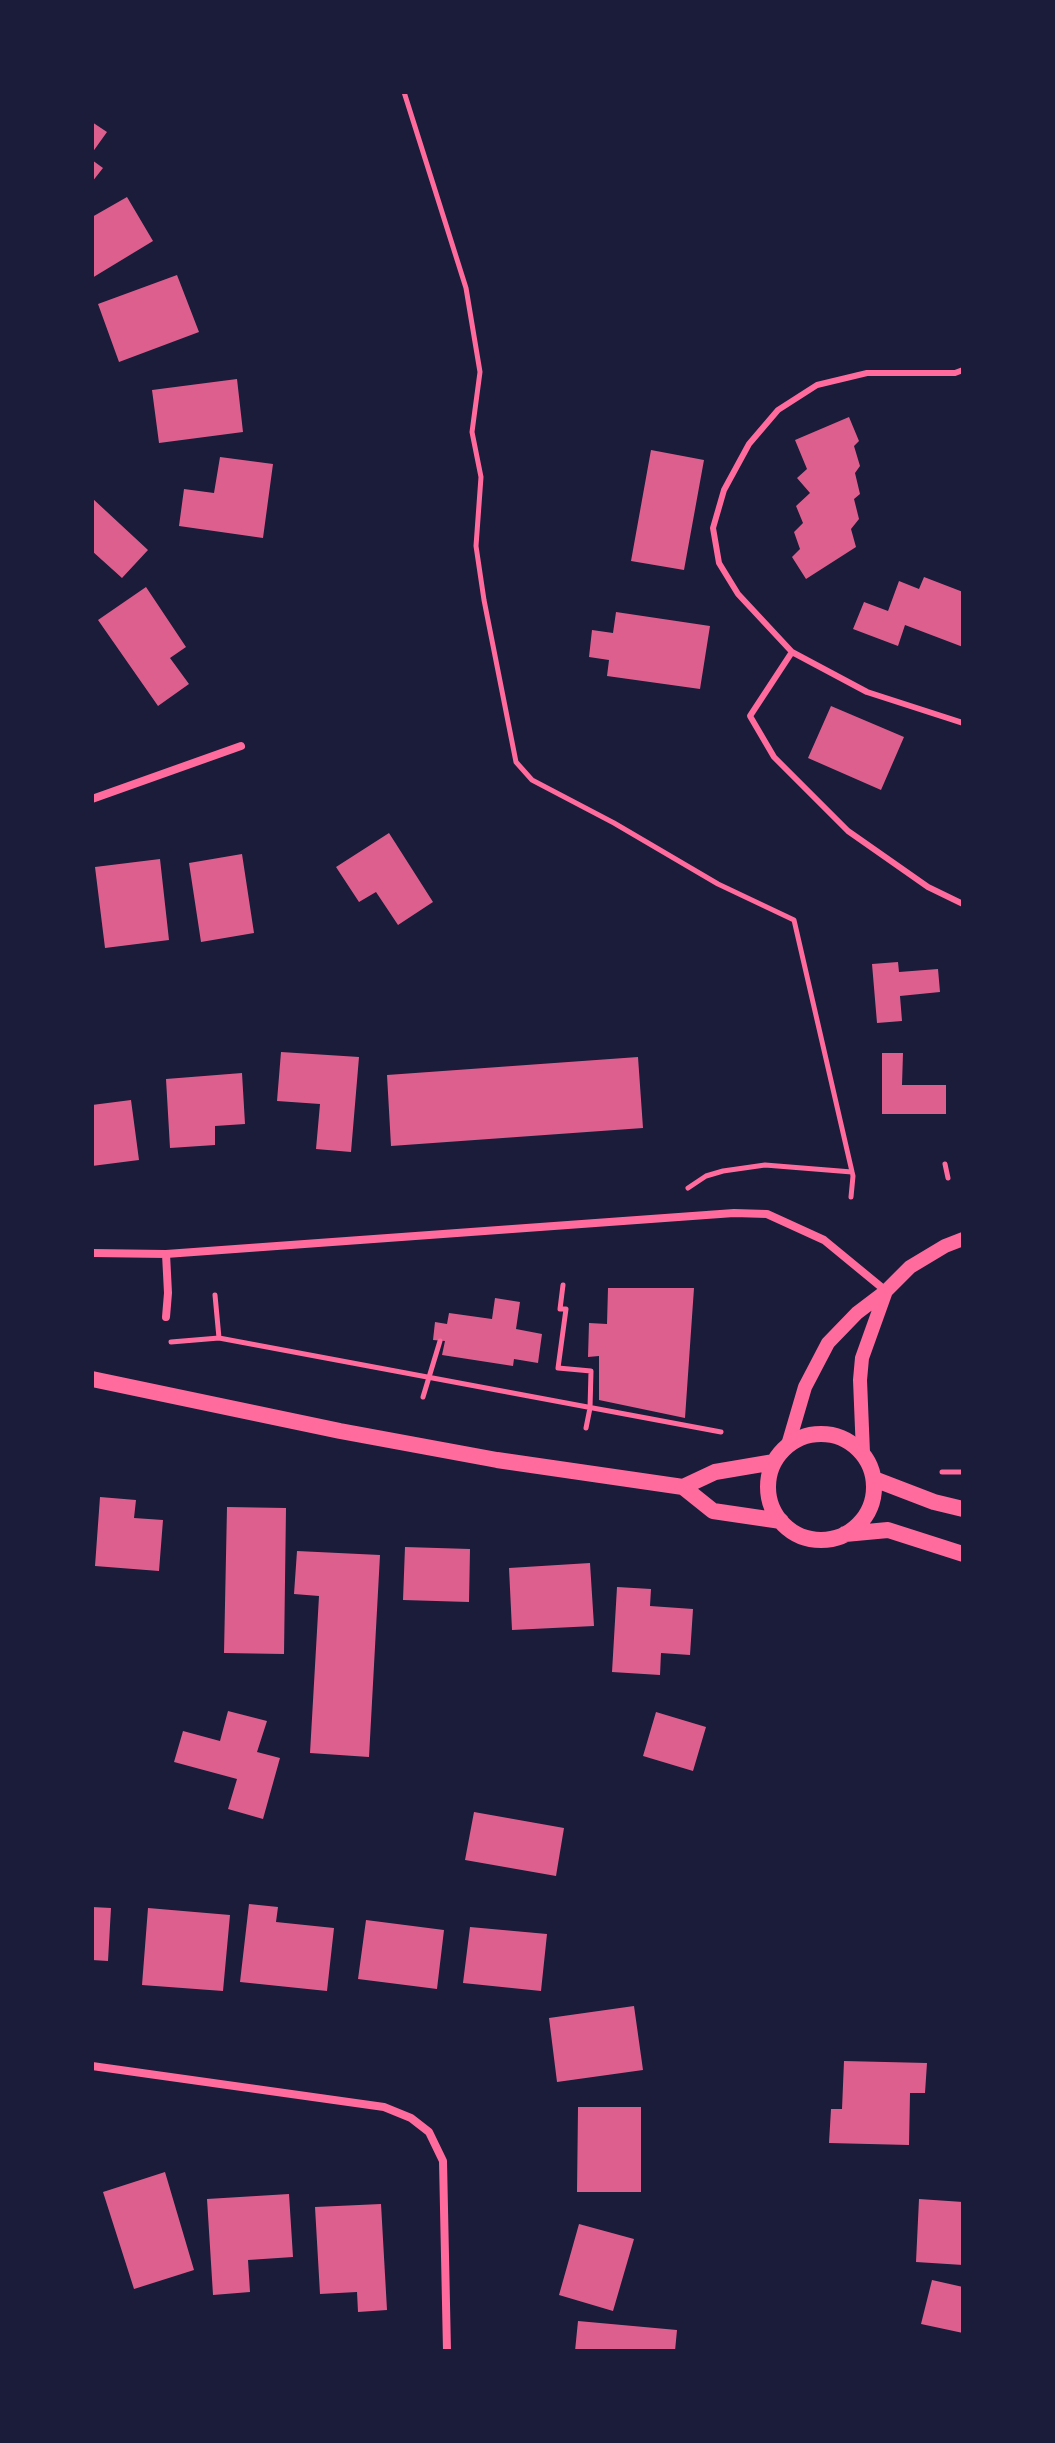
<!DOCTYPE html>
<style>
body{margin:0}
#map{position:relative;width:1055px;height:2443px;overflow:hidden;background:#1b1b3a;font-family:Cabin,sans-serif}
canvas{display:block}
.frame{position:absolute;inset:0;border:94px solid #1b1b3a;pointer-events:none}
</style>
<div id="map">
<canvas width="1055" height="2443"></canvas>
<div class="frame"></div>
</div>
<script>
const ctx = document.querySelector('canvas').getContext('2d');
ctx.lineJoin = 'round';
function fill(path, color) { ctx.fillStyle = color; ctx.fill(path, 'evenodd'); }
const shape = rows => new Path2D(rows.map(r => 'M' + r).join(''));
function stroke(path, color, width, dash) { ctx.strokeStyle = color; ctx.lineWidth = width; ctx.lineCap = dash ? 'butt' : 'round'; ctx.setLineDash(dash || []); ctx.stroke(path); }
const building = shape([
 [92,122,107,132,92,153],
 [92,160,103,168,92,182],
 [127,197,153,241,92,278,92,217],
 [177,275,199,332,119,362,98,304],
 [237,379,243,432,159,443,152,390],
 [849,417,859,441,854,446,860,466,855,473,860,494,854,499,859,519,851,529,856,547,806,579,792,557,800,549,794,532,803,523,796,506,810,493,797,478,807,469,795,440],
 [651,450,704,460,684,570,631,561],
 [220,457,273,464,263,538,179,526,184,489,214,493],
 [92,498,148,550,122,578,92,551],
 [924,577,963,592,963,647,905,625,898,646,853,629,864,602,888,611,899,581,919,589],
 [146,587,186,647,170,658,189,684,158,706,98,620],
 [616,612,710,626,700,689,607,676,609,660,589,657,592,630,613,633],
 [831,706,904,737,881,790,808,758],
 [389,833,433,902,398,925,376,892,359,902,336,867],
 [242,854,254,933,201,942,189,863],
 [160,859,169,940,105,948,95,867],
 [898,962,899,972,938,969,940,992,900,996,902,1021,877,1023,872,964],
 [281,1052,359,1057,351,1152,316,1149,320,1104,277,1101],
 [882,1053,903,1053,902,1085,946,1085,946,1114,882,1114],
 [638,1057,643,1128,391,1146,387,1075],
 [242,1073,245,1124,215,1126,215,1145,170,1148,166,1079],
 [131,1100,139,1160,92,1166,92,1105],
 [608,1288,694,1288,685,1418,599,1400,599,1356,588,1357,589,1323,607,1324],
 [495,1298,520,1302,516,1329,542,1334,538,1363,514,1359,513,1366,442,1355,445,1341,433,1340,435,1322,447,1324,449,1313,492,1319],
 [100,1497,136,1500,134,1518,163,1520,159,1571,95,1566],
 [227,1507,286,1508,284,1654,224,1653],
 [405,1547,470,1549,469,1602,403,1600],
 [297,1551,380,1555,369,1757,310,1753,319,1596,294,1594],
 [590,1563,594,1626,512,1630,509,1568],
 [617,1587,651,1589,650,1606,693,1609,690,1655,661,1653,660,1675,612,1672],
 [228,1711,267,1721,257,1752,280,1758,263,1819,228,1809,237,1779,174,1762,183,1731,220,1741],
 [656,1712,706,1727,693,1771,643,1756],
 [474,1812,564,1828,556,1876,465,1860],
 [249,1904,278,1907,276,1922,334,1928,327,1991,240,1982],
 [92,1907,111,1908,108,1961,92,1960],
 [148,1908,230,1915,223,1991,142,1985],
 [366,1920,444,1930,437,1989,358,1979],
 [470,1927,547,1934,541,1991,463,1983],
 [634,2006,643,2070,557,2082,549,2018],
 [844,2061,927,2063,925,2093,910,2093,909,2145,829,2143,831,2109,842,2109],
 [578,2107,641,2107,641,2192,577,2192],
 [165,2172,194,2270,134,2289,103,2192],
 [289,2194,293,2257,248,2260,250,2292,213,2295,207,2199],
 [919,2199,963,2202,963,2265,916,2262],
 [381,2204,387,2310,358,2312,357,2292,320,2294,315,2207],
 [579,2224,634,2239,613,2311,559,2295],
 [932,2280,963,2287,963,2333,921,2324],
 [578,2321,677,2330,675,2351,575,2351]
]);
const path = shape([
 [404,92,466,288,480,372,472,432,481,477,476,546,484,600,516,762,532,780,614,823,718,884,794,920,853,1176,851,1197],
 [945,1164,948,1178],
 [688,1188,706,1176,723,1171,765,1165,852,1172],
 [563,1285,560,1309,566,1309,558,1368,591,1371,590,1408,586,1428],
 [215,1295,219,1338],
 [171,1342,219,1338,721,1432],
 [423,1397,440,1341],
 [942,1472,963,1472]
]);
const service = shape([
 [963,370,955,373,867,373,817,385,778,410,749,444,724,490,713,528,719,563,738,594,792,652,867,692,963,723],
 [792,652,750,716,774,757,848,831,928,887,963,904]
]);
const minor = shape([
 [92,799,241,746],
 [92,1253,166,1254,734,1213,767,1214,824,1240,886,1291],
 [166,1254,168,1293,166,1317],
 [92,2066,384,2107,411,2118,429,2132,443,2161,447,2351]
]);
const tertiary = shape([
 [788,1445,805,1387,828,1343,857,1313,886,1291,910,1267,945,1246,963,1239],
 [863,1453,860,1380,862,1358,886,1291]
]);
const secondary = shape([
 [92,1379,340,1431,497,1460,683,1487,713,1511,781,1521],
 '768 1487a53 53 0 1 1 106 0a53 53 0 1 1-106 0Z',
 [874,1479,934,1502,963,1509],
 [683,1487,715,1472,774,1462],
 [845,1534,888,1530,963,1554]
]);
fill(building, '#dd5f8e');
stroke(path, '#ff6b9d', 5);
stroke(service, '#ff6b9d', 6);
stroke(minor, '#ff6b9d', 8);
stroke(tertiary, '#ff6b9d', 14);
stroke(secondary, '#ff6b9d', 16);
</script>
